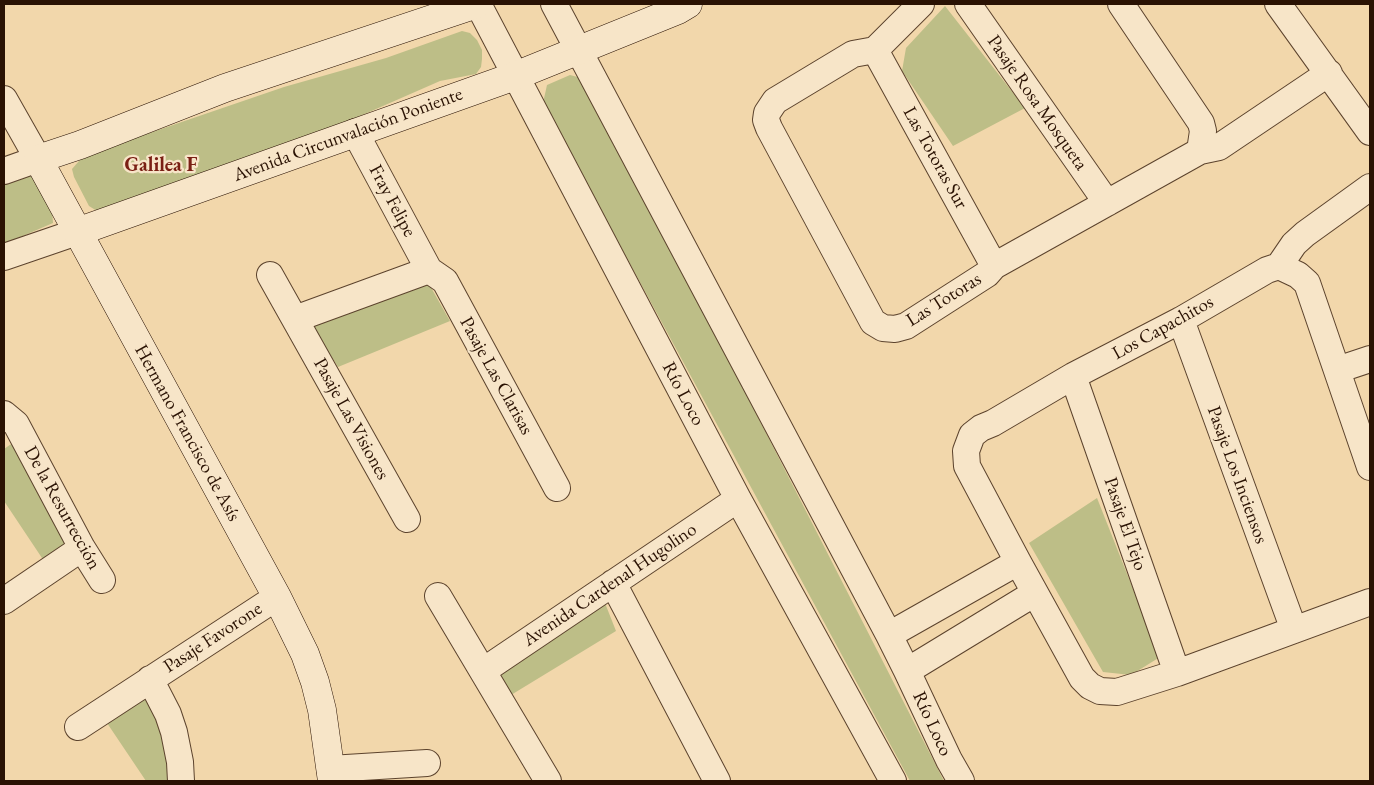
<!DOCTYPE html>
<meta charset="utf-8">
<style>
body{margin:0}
#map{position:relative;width:1374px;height:785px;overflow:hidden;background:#f2d7ab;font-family:"EB Garamond",serif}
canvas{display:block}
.frame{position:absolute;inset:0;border:5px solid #2a1203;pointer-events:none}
</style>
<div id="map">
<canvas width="1374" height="785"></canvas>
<div class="frame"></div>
</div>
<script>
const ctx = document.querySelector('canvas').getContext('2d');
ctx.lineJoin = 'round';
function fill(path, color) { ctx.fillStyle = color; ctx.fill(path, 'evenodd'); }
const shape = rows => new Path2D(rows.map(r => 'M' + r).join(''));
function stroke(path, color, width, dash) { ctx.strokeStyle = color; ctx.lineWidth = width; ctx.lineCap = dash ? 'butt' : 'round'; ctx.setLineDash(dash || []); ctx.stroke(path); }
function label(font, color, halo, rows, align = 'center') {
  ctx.font = font + ' "EB Garamond",serif'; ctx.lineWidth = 4.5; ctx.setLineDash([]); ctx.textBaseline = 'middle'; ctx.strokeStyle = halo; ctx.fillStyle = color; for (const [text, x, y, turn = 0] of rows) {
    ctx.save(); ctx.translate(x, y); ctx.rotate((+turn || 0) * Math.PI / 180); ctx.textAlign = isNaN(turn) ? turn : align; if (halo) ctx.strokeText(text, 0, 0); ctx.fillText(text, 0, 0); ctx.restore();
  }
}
const green = shape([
 [945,6,1025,108,953,146,902,71,906,48],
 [462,31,470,33,477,40,482,50,482,59,481,67,476,74,440,81,310,138,97,211,89,206,74,177,72,169,79,161,88,154,284,87,386,58],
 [570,75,585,79,944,781,910,781,543,103,547,85],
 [32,175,52,209,53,223,4,244,4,185],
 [429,284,450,321,338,367,312,326],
 [17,440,66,545,46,564,4,501,4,449],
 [1097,498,1160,657,1131,675,1103,672,1029,543],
 [603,598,616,631,511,695,498,673],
 [148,694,164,745,172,781,146,781,107,723]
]);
const street = shape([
 [478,4,738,499,893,781],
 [554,4,889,635,907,671,949,760,961,781],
 [921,4,875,50,853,54,775,101,767,113,766,120,769,128,873,322,883,328,895,329,906,326,987,274,994,266,1200,151,1219,147,1329,73],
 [968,4,1107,203],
 [1121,4,1201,123,1203,131,1200,151],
 [1278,4,1370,132],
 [875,50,994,266],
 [4,99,38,159,4,171],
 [355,132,429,270,445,281,557,488],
 [4,257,77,232],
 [1279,266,1294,244,1305,234,1370,187],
 [270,275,407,519],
 [295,319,429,270],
 [1181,320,1294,630],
 [1337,370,1370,359],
 [1073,376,1177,673],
 [4,414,16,424,82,548,102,580],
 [1370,467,1307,283,1298,275,1279,266,1267,270,1181,320,1073,376,993,423,981,428,972,435,966,451,967,466,1018,562,1082,678,1090,686,1100,691,1117,692,1177,673,1370,602],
 [613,583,717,781],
 [438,596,548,781],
 [4,601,82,548],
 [889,635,1018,562],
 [483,671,738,499],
 [907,671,1035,593],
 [150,679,168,714,174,732,180,762,181,781],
 [78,727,277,597],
 [330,769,427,763]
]);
const secondary = shape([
 [77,232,515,76,678,10,688,4],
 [332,781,322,710,315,682,305,654,277,597,38,159,80,145,225,88,477,4]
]);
const streetNames = [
 ["Pasaje Rosa Mosqueta",1037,103,55],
 ["Avenida Circunvalación Poniente",348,135,-20],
 ["Las Totoras Sur",935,158,61],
 ["Fray Felipe",392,201,62],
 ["Las Totoras",944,300,-32],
 ["Los Capachitos",1163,328,-29],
 ["Pasaje Las Clarisas",496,376,61],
 ["Río Loco",683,394,62],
 ["Pasaje Las Visiones",351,419,61],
 ["Hermano Francisco de Asís",187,433,61],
 ["Pasaje Los Inciensos",1237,475,70],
 ["De la Resurrección",62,508,61],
 ["Pasaje El Tejo",1125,524,71],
 ["Avenida Cardenal Hugolino",610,585,-34],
 ["Pasaje Favorone",213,638,-33],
 ["Río Loco",932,724,65]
];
const neighbourhoodNames = [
 ["Galilea F",161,166]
];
fill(green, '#bdbe87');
stroke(street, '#5c432d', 28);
stroke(secondary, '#2a1203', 29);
stroke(street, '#f7e5c8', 26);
stroke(secondary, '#f7e5c8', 28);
label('19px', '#2a1203', '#f7e5c8', streetNames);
label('bold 20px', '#7a1f14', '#f7e5c8', neighbourhoodNames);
</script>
